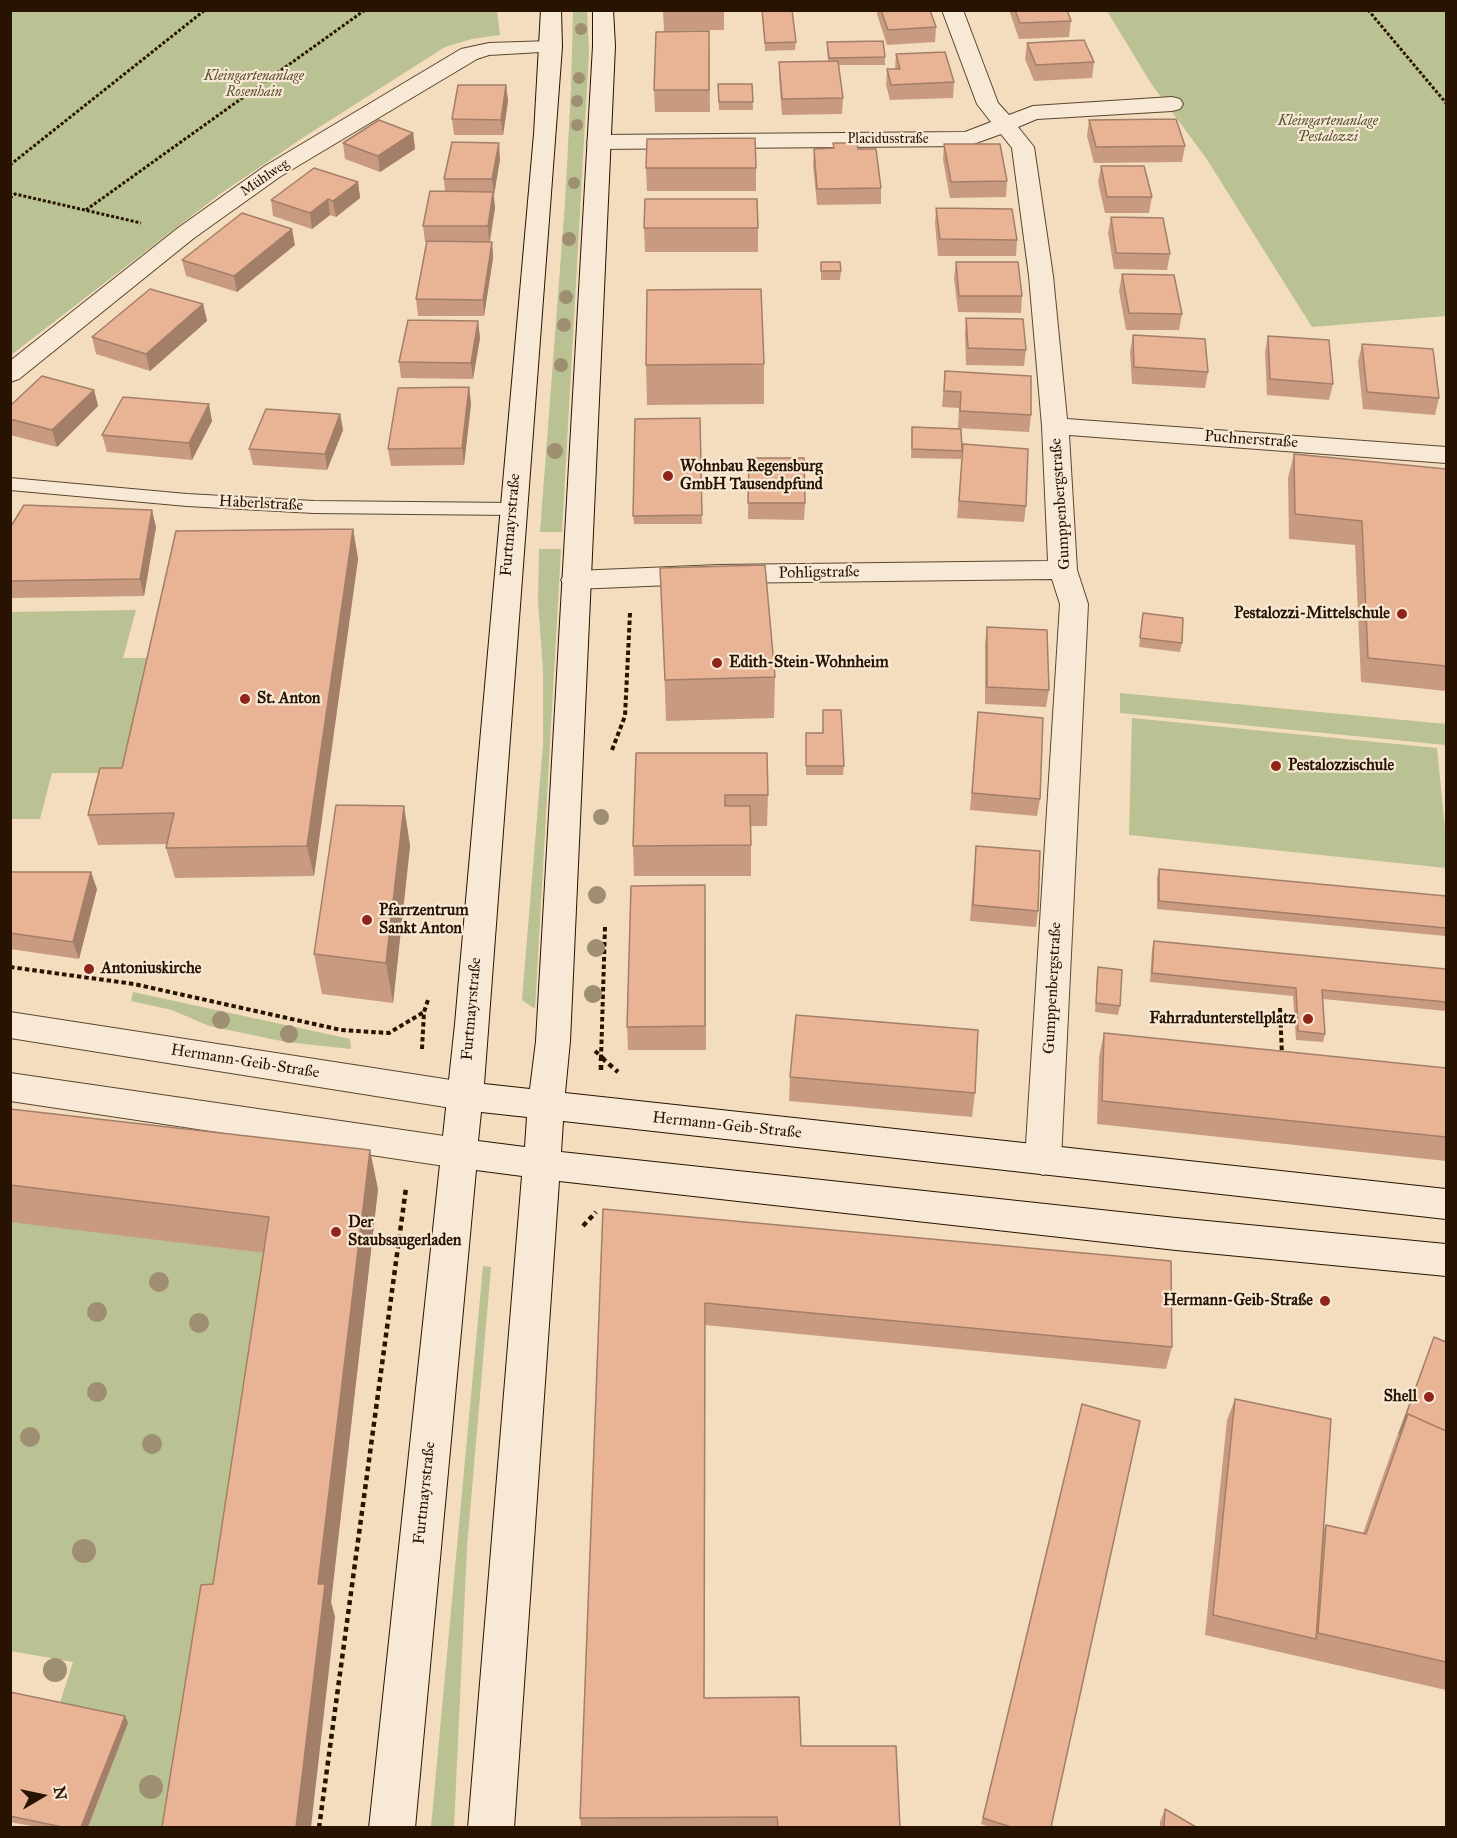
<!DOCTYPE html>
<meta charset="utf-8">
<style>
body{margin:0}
#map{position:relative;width:1457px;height:1838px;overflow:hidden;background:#f3ddbe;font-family:"IM FELL Great Primer",serif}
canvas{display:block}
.frame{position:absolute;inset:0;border:12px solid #281300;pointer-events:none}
.north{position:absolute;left:12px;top:1766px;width:60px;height:60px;-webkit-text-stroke:4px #f7e9d5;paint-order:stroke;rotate:81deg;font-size:16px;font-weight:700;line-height:24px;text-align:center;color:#281300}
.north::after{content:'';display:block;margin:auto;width:21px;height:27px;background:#281300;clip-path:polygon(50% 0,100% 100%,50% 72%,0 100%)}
</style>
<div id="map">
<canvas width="1457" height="1838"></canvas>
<div class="frame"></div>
<div class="north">N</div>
</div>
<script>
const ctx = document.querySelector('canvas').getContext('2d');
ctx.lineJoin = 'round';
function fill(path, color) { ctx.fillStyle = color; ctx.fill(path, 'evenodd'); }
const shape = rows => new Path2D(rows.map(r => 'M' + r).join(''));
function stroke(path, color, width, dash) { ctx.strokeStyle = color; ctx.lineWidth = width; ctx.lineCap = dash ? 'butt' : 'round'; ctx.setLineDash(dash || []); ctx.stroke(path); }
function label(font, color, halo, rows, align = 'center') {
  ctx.font = font + ' "IM FELL Great Primer",serif'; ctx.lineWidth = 4.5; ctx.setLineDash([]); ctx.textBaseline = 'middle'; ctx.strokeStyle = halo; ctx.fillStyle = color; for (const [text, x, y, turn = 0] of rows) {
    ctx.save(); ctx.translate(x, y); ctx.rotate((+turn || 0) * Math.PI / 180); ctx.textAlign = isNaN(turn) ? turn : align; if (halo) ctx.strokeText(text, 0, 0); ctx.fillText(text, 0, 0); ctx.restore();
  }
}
const green = shape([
 [10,11,497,11,500,35,472,39,445,47,307,135,220,194,11,355],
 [573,11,587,11,589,51,562,532,540,532,565,203,571,89],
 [1107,11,1446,11,1446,316,1312,327,1206,158,1152,85],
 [539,549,561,549,535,1009,522,1000,543,745,543,670,538,602],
 [136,610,123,658,155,658,125,773,52,773,40,819,11,819,10,612],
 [1120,693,1446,724,1446,745,1120,713],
 [1132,718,1437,748,1446,838,1446,868,1129,835],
 [133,992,350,1039,351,1049,286,1042,209,1026,172,1010,131,1001],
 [10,1221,280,1255,182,1827,88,1827,128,1723,58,1709,73,1662,11,1651],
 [483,1266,491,1267,467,1547,454,1827,431,1827]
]);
const pathFar2 = shape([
 [1368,10,1446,103],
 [10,165,205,10],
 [10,198,15,194,141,223],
 [86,210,365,10]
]);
const pathFar1 = shape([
 [612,750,625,716,630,613],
 [10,967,134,984,341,1030,389,1033,424,1012],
 [1280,1008,1282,1055],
 [422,1049,424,1012,428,1000],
 [595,1051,604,1059],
 [601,1059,605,927]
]);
const path = shape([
 [602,1058,618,1072],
 [601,1070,601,1058],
 [583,1226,596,1212],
 [319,1828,406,1188]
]);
const service = shape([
 [10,478,187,494,314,501,512,503,519,505,522,509,519,513,512,515,314,513,187,506,10,490,10,478]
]);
const minor = shape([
 [942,10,963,10,998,103,1009,115,1033,106,1172,97,1180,99,1183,104,1180,109,1172,111,1037,119,1018,127,1034,147,1053,276,1067,419,1446,447,1446,463,1069,435,1077,570,1088,604,1061,1160,1056,1170,1043,1175,1030,1170,1025,1160,1060,604,1052,579,719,583,575,589,565,586,561,580,565,574,575,571,719,565,1048,561,1042,426,1029,276,1012,148,1001,134,968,146,598,149,590,147,587,142,590,137,598,135,965,132,991,122,977,104,942,10],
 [551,41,558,43,562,47,558,51,489,55,477,59,281,176,194,238,19,379,10,382,10,361,178,228,265,166,461,49,489,43,551,41]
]);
const tertiary = shape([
 [10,1012,464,1082,477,1086,482,1096,477,1106,464,1110,10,1038,10,1012],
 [10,1073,458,1138,471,1143,476,1153,471,1163,458,1168,10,1101,10,1073]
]);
const secondary = shape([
 [541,10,561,10,562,47,484,1084,530,1089,536,1041,593,46,593,10,613,10,615,46,570,1041,565,1093,1446,1189,1446,1219,563,1121,561,1152,1176,1218,1446,1244,1446,1276,1176,1250,559,1181,514,1828,468,1828,522,1176,476,1170,415,1828,369,1828,455,1024,534,134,541,10],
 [481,1112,527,1117,525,1147,478,1141,481,1112]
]);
const trees = [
 [581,29,6],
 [579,78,6],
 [577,101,6],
 [577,125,6],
 [574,183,6],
 [569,239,7],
 [566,297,7],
 [564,325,7],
 [561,365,7],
 [555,451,8],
 [601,817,8],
 [597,895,9],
 [596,948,9],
 [593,994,9],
 [221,1020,9],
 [289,1034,9],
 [159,1282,10],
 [97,1312,10],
 [199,1323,10],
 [97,1392,10],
 [30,1437,10],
 [152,1444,10],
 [84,1551,12],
 [55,1670,12],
 [151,1787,12]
];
const wall = shape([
 [663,10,724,10,724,30,664,31],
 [762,10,792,10,796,42,795,50,765,51],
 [877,10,930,10,936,27,935,42,887,45,877,14],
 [1009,10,1067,10,1071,21,1069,37,1019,39],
 [709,31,710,112,655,112,654,90],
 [827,42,885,57,885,65,838,65,843,98,842,114,782,115,779,77,779,62,828,61,827,50],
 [1027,43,1094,62,1092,78,1034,81,1025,59],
 [896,54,954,82,953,98,890,100,886,85,887,69,895,69],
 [718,84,752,84,753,110,719,110],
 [506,85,508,101,503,135,454,135,452,119],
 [1089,120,1185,146,1182,162,1094,163,1087,136],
 [413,133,415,149,380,172,345,159,343,143],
 [833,143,858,149,881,188,881,204,817,205,813,165,814,149,833,148],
 [944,144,1007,181,1006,197,950,198,943,160],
 [500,159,494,195,495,208,490,242,492,242,493,258,484,316,418,316,416,299,427,242,425,242,423,226,445,191,444,179],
 [1101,166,1152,197,1149,213,1105,213,1098,182],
 [646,168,756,168,756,191,647,191],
 [358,182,360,198,336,217,330,215,312,229,273,216,271,200],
 [936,208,1017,240,1016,256,938,256,935,224],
 [1111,217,1170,254,1167,270,1114,269,1108,233],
 [644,228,758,228,758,252,645,252],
 [295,245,237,292,186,276,182,260],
 [821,262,841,271,840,280,821,280],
 [956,262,1022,296,1021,313,958,312,954,278],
 [1122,274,1182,314,1179,330,1126,330,1119,291],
 [203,304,207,321,150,371,96,354,92,337],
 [966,318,1026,350,1024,366,966,365,965,334],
 [478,321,480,338,473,379,401,378,399,362],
 [1133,335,1208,372,1205,388,1132,384,1130,352],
 [1268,336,1333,384,1329,400,1267,395,1265,352],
 [1362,344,1439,398,1435,415,1363,409,1358,361],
 [764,364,764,404,647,405,646,365],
 [945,371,1031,415,1029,432,958,428,959,408,942,407],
 [469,387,471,404,464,465,391,466,388,449],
 [94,390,98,406,57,447,10,435,10,406],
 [340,414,343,430,327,470,253,465,249,449],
 [700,418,702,524,634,524,633,516],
 [212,421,192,460,107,452,102,435],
 [912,427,962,451,961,459,911,458],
 [963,444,1026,506,1024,522,957,518],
 [1294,454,1446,469,1446,691,1361,682,1355,545,1289,539,1288,478],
 [749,458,805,503,804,520,748,519],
 [156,527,144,596,10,598,10,528],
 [353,529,358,559,314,876,175,878,166,848,167,844,98,845,88,815,122,768],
 [662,609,775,677,774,718,666,721],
 [1143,613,1182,643,1180,652,1139,647],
 [987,627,1049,690,1046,707,985,704,985,644],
 [978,712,1040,799,1037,816,970,810],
 [806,733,823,733,844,766,843,775,806,775],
 [636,753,768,795,767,826,751,826,751,876,634,876,633,846],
 [404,806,410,846,393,1003,322,994,314,954],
 [976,846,1038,911,1036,927,970,921],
 [1159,869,1446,896,1446,936,1157,909,1157,878],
 [10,872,97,889,79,959,10,949],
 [705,885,706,1050,628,1050,627,1027],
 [1154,941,1446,969,1446,1011,1323,999,1325,1034,1323,1042,1296,1040,1293,996,1150,982,1152,949],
 [1098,967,1120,1006,1118,1015,1095,1012,1097,975],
 [1104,1033,1446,1068,1446,1161,1097,1124,1099,1057],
 [790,1077,975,1093,972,1117,789,1101],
 [10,1109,378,1189,331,1602,335,1617,213,1584,264,1253,10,1222],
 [603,1209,1172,1347,1166,1369,705,1325,704,1698,801,1746,900,1827,581,1827,580,1818],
 [1434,1337,1446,1342,1446,1690,1205,1635,1227,1420,1235,1399,1323,1530,1326,1525,1363,1533,1395,1442],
 [1082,1404,1051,1827,990,1827,981,1824],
 [10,1692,128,1723,88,1827,37,1827,10,1822],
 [1165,1809,1196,1827,1160,1827,1160,1822]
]);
const shadedWall = shape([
 [506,85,508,101,503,135,501,120],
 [413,133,415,149,380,172,378,156],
 [499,143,500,159,494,195,492,179],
 [358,182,360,198,336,217,333,201],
 [493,192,495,208,489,243,488,226],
 [328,199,330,215,312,229,310,213],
 [292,229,295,245,237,292,234,276],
 [492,242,493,258,484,316,483,300],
 [203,304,207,321,150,371,146,354],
 [478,321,480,338,473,379,471,363],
 [469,387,471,404,464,465,462,448],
 [94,390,98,406,57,447,52,430],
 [209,404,212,421,192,460,189,443],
 [340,414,343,430,327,470,325,454],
 [152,510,156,527,144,596,140,579],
 [353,529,358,559,314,876,307,846],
 [404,806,410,846,393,1003,386,963],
 [91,872,97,889,79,959,73,942],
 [370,1150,378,1189,331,1602,335,1617,311,1827,296,1827,318,1584],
 [125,1716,128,1723,88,1827,81,1827]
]);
const building = shape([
 [762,10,792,10,796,42,765,43,762,10],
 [881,10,930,10,936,27,888,30,881,10],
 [1015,10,1067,10,1071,21,1020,23,1015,10],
 [709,31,709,90,654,90,656,32,709,31],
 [1084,40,1094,62,1036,65,1027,43,1084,40],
 [883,41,885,57,829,58,827,42,883,41],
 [945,52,954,82,891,85,887,69,900,69,896,54,945,52],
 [838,61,843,98,782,99,779,62,838,61],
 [718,84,752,84,753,102,719,102,718,84],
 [458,85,506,85,501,120,452,119,458,85],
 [1176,119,1185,146,1096,147,1089,120,1176,119],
 [379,120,413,133,378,156,343,143,379,120],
 [755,138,756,168,646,168,647,139,755,138],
 [452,142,499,143,492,179,444,179,452,142],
 [833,143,857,143,858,149,876,149,881,188,817,189,814,149,834,148,833,143],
 [944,144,1000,144,1007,181,951,182,944,144],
 [1101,166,1144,166,1152,197,1107,197,1101,166],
 [314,168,358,182,333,201,328,199,310,213,271,200,314,168],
 [430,191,493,192,488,226,423,226,430,191],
 [645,199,757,199,758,228,644,228,645,199],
 [936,208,1012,209,1017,240,940,239,936,208],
 [242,213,292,229,234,276,182,260,242,213],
 [1111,217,1163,218,1170,254,1116,253,1111,217],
 [427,241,492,242,483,300,416,299,427,241],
 [821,262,840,262,841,271,821,271,821,262],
 [956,262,1018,262,1022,296,959,296,956,262],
 [1122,274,1174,275,1182,314,1129,313,1122,274],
 [150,289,203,304,146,354,92,337,150,289],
 [761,289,764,364,646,365,647,290,761,289],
 [966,318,1023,319,1026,350,968,348,966,318],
 [408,320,478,321,471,363,399,362,408,320],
 [1133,335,1205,339,1208,372,1134,367,1133,335],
 [1268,336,1329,340,1333,384,1270,379,1268,336],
 [1362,344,1433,349,1439,398,1367,392,1362,344],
 [945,371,1031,376,1031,415,960,411,961,392,944,391,945,371],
 [42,376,94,390,52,430,10,419,10,406,42,376],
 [469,387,462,448,388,449,398,388,469,387],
 [123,397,209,404,189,443,102,435,123,397],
 [266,409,340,414,325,454,249,449,266,409],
 [700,418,702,515,633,516,635,419,700,418],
 [912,427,961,429,962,451,912,449,912,427],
 [963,444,1028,449,1026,506,959,501,963,444],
 [1294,454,1446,469,1446,666,1368,658,1362,521,1295,514,1294,454],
 [749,458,804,458,805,503,748,503,749,458],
 [24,505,152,510,140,579,10,581,10,528,24,505],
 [353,529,307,846,166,848,174,813,88,815,100,768,122,768,176,531,353,529],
 [765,565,775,677,665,680,660,568,765,565],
 [1143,613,1183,618,1182,643,1140,638,1143,613],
 [987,627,1047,630,1049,690,987,687,987,627],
 [823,710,841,710,844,766,806,766,806,733,823,733,823,710],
 [978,712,1043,718,1040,799,972,793,978,712],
 [636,753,767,753,768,795,725,795,725,806,750,806,751,845,633,846,636,753],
 [336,805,404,806,386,963,314,954,336,805],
 [976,846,1040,851,1038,911,973,905,976,846],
 [1159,869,1446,896,1446,928,1159,901,1159,869],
 [10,872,91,872,73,942,10,933,10,872],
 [705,885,705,1026,627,1027,631,886,705,885],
 [1154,941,1446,969,1446,1002,1322,990,1325,1034,1298,1031,1296,988,1152,973,1154,941],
 [1098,967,1122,970,1120,1006,1096,1003,1098,967],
 [796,1015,978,1030,975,1093,790,1077,796,1015],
 [1104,1033,1446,1068,1446,1137,1102,1101,1104,1033],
 [10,1109,370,1150,318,1584,325,1584,296,1827,162,1827,201,1585,213,1584,269,1217,10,1185,10,1109],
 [603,1209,1171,1261,1172,1347,705,1303,704,1698,799,1697,801,1746,896,1746,900,1827,778,1827,777,1817,580,1818,603,1209],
 [1434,1337,1446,1342,1446,1431,1408,1414,1399,1434,1434,1337],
 [1235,1399,1331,1419,1316,1639,1213,1615,1235,1399],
 [1082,1404,1140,1421,1051,1827,1011,1827,983,1818,1082,1404],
 [1408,1414,1446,1431,1446,1662,1318,1633,1326,1525,1366,1534,1408,1414],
 [10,1692,125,1716,81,1827,62,1827,10,1816,10,1692],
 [1165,1809,1196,1827,1164,1827,1165,1809]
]);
const markers = [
 [668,476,6,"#8f2418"],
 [1402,614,6,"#8f2418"],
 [717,663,6,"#8f2418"],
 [245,699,6,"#8f2418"],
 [1276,766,6,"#8f2418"],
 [367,920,6,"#8f2418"],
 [89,969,6,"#8f2418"],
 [1308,1019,6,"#8f2418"],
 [336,1232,6,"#8f2418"],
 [1325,1301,6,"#8f2418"],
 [1429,1397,6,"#8f2418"]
];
const farParknames = [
 ["Kleingartenanlage",254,77],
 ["Rosenhain",254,93],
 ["Kleingartenanlage",1328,122],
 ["Pestalozzi",1328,138]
];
const farStreetnames = [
 ["Placidusstraße",888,140],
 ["Mühlweg",265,178,-34]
];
const streetNames = [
 ["Puchnerstraße",1251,440,4],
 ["Haberlstraße",261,504,3],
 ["Gumppenbergstraße",1061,504,-94],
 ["Furtmayrstraße",511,525,-85],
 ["Pohligstraße",819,573,-1],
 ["Gumppenbergstraße",1053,988,-87],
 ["Furtmayrstraße",472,1009,-85],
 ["Hermann-Geib-Straße",245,1062,9],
 ["Hermann-Geib-Straße",727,1126,6],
 ["Furtmayrstraße",425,1493,-84]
];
const poiNames = [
 ["Wohnbau Regensburg",680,467],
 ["GmbH Tausendpfund",680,485],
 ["Pestalozzi-Mittelschule",1390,614,"right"],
 ["Edith-Stein-Wohnheim",729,663],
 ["St. Anton",257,699],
 ["Pestalozzischule",1288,766],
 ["Pfarrzentrum",379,911],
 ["Sankt Anton",379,929],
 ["Antoniuskirche",101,969],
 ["Fahrradunterstellplatz",1296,1019,"right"],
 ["Der",348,1223],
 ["Staubsaugerladen",348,1241],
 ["Hermann-Geib-Straße",1313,1301,"right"],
 ["Shell",1417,1397,"right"]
];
fill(green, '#bac192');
stroke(service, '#5b4630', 2);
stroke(minor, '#5b4630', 2);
stroke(tertiary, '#5b4630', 2);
stroke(secondary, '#281300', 2);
stroke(pathFar2, '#281300', 3, [3, 2]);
stroke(pathFar1, '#281300', 4, [4.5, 3]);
stroke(path, '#281300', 4.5, [5, 4]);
fill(service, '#f7e9d5');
fill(minor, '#f7e9d5');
fill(tertiary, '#f7e9d5');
fill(secondary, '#f7e9d5');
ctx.fillStyle = '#9f8f72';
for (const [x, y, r] of trees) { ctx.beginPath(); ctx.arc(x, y, r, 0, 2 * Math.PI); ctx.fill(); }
fill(wall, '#c89b80');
fill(shadedWall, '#a37e68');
fill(building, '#e9b495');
stroke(building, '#a37e68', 1.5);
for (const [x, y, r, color] of markers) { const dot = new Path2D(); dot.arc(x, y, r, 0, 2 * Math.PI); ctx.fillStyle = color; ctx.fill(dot); stroke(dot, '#f7e9d5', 2); }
label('italic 14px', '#5b5033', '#f7e9d5', farParknames);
label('14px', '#281300', '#f7e9d5', farStreetnames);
label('16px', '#281300', '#f7e9d5', streetNames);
label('bold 16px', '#281300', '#f7e9d5', poiNames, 'left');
</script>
